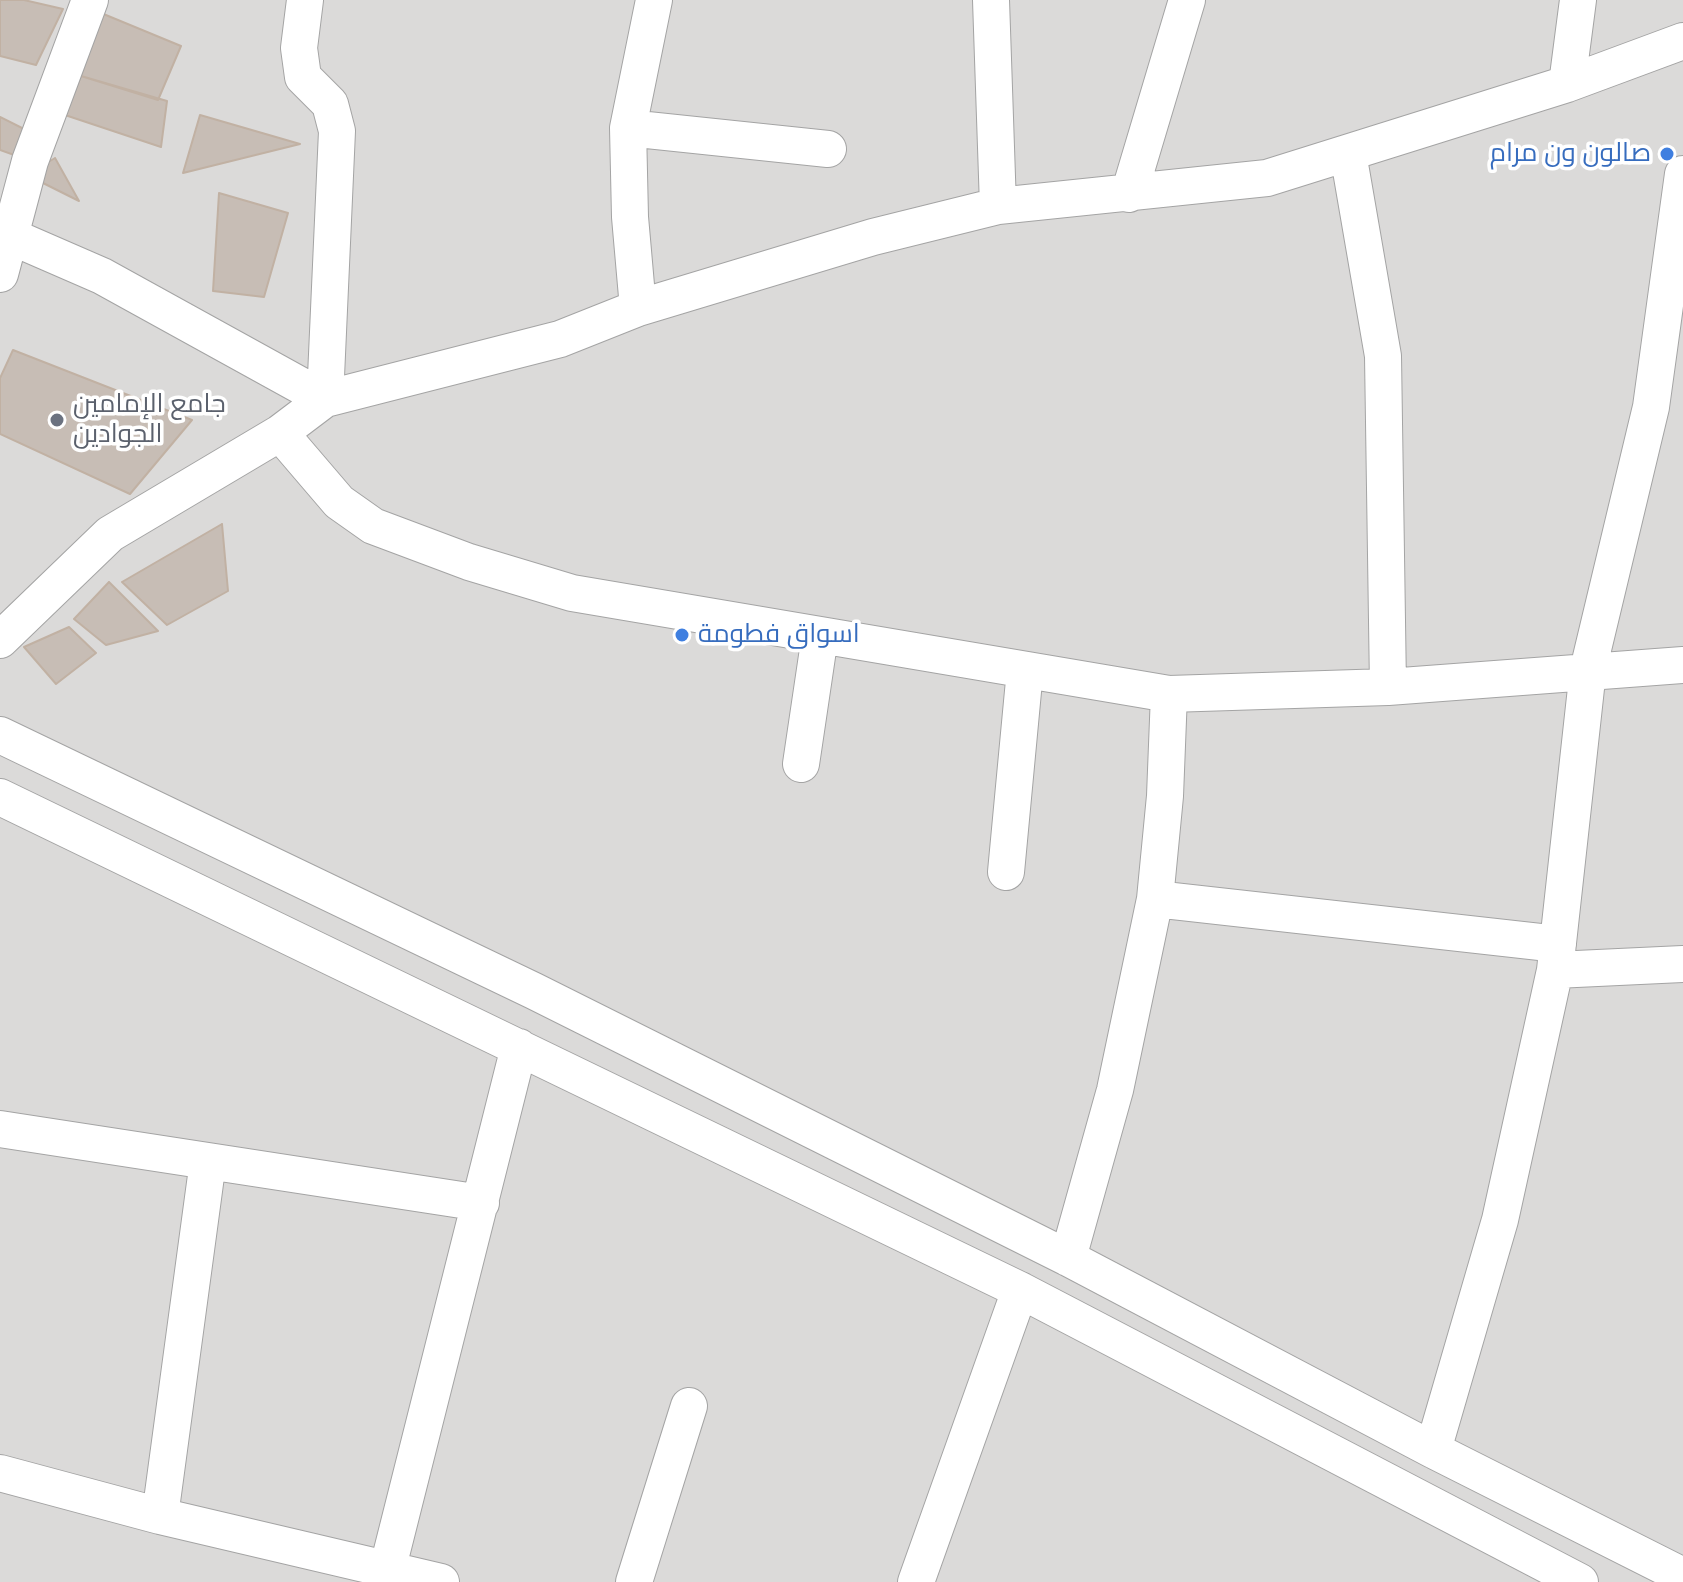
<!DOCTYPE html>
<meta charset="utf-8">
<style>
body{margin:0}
canvas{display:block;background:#efebe2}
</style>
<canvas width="1683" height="1582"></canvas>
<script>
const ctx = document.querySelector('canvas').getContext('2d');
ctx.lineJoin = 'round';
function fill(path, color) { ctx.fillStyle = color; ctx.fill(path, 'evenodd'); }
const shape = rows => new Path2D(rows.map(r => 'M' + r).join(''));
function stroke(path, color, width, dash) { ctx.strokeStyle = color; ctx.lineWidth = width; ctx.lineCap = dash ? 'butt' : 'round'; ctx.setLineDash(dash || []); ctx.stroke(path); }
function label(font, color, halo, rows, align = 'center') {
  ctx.font = font + ' "Open Sans",Cairo,sans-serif'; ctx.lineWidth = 7; ctx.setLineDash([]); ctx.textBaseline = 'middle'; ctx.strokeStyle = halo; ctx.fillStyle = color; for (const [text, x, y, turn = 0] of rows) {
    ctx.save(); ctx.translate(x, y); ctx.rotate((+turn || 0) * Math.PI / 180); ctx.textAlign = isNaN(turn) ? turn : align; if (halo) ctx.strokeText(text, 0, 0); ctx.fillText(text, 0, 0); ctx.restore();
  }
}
const residential = shape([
 [0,0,1683,0,1683,1582,0,1582]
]);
const building = shape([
 [0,0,24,0,63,9,36,65,0,56,0,0],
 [101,13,181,46,158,100,81,76,101,13],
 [81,76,167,101,161,147,65,115,81,76],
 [200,115,300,144,183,173,200,115],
 [0,117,32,133,17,156,0,150,0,117],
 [55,158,79,201,27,175,55,158],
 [219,193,288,213,264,297,213,291,219,193],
 [13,350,192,420,130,494,0,434,0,378,13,350],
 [222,524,228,591,167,625,122,582,222,524],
 [109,582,158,631,106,645,74,619,109,582],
 [69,627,96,653,56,684,24,647,69,627]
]);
const minor = shape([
 [991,0,998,206],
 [1567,84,1578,0],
 [628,128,828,149],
 [1348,153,1383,356,1388,687],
 [1129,194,1187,0],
 [10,236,102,276,325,399,337,131,330,104,303,77,299,48,305,0],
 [0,274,30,161,90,0],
 [638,308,630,217,628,128,654,0],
 [280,433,339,502,373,526,469,562,572,593,1169,694,1388,687,1683,665],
 [0,640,110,534,280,433,325,399,560,339,638,308,873,237,998,206,1267,178,1567,84,1683,41],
 [0,735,534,991,1068,1258,1433,1450,1683,1576],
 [801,764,820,636],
 [0,797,1020,1290,1580,1582],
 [1006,872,1025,670],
 [1155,899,1558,944],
 [1555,970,1683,964],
 [0,1129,481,1203],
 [1068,1258,1115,1090,1155,899,1165,796,1169,694],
 [1433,1450,1500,1220,1555,970,1588,670,1651,407,1683,174],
 [0,1473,160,1516,441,1582],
 [160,1516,208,1161],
 [387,1571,519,1047],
 [634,1582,689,1406],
 [916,1582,1020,1290]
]);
const markers = [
 [1667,154,8,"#3f7fe0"],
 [57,420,8,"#6b7280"],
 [682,635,8,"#3f7fe0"]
];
const shopNames = [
 ["صالون ون مرام",1651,154],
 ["اسواق فطومة",698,635,"left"]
];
const worshipNames = [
 ["جامع الإمامين",73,405],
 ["الجوادين",73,435]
];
fill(residential, '#dbdad9');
fill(building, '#c7bdb5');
stroke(building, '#c1b1a3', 2);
stroke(minor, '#a4a4a4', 38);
stroke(minor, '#fff', 36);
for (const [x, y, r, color] of markers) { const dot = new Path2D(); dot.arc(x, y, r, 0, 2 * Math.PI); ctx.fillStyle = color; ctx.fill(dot); stroke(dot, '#fff', 3); }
label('26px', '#366cbe', '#fff', shopNames, 'right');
label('26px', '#5b616d', '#fff', worshipNames, 'left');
</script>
